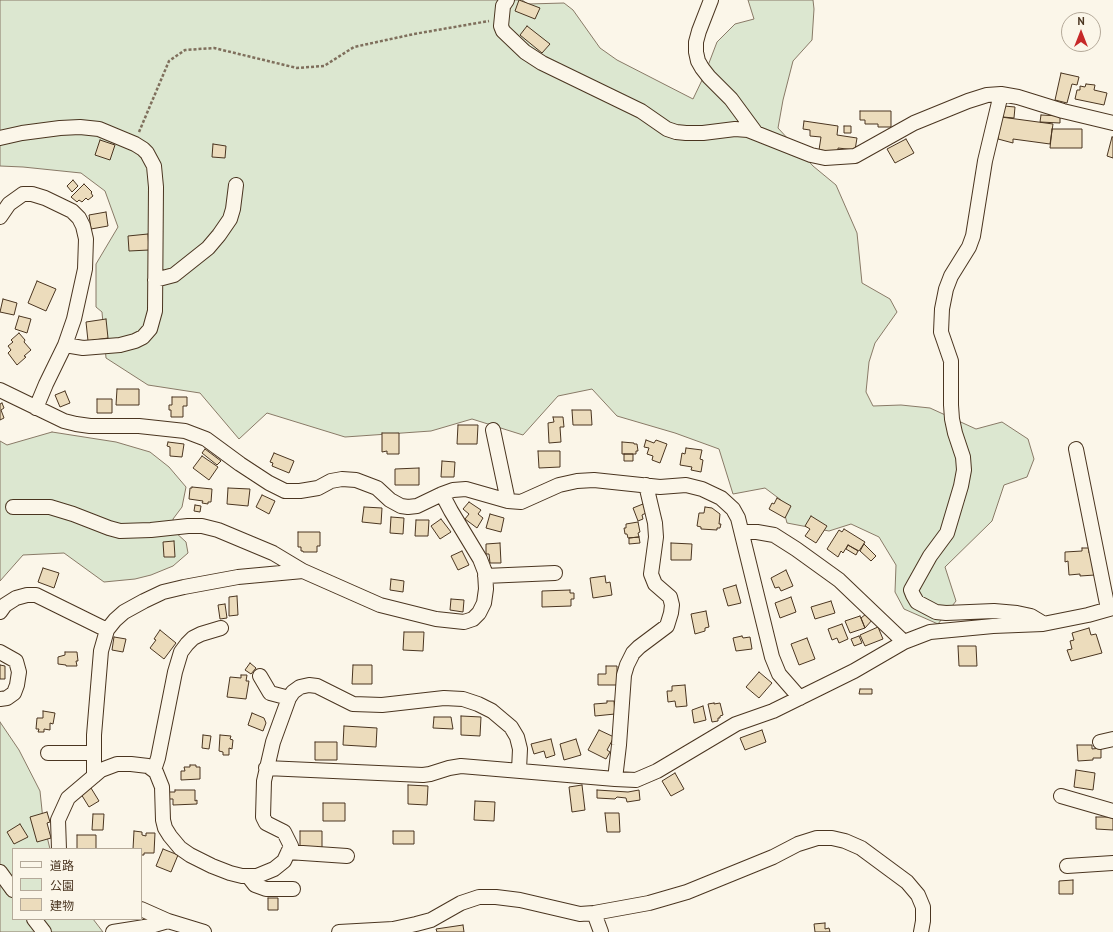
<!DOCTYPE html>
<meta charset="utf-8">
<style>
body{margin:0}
#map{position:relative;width:1113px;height:932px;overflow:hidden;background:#fbf6e9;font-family:"PT Sans","Noto Sans JP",sans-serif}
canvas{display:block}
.legend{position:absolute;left:12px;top:848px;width:130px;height:72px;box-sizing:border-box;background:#fbf6e9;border:1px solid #b4a999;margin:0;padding:5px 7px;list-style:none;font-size:12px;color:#4a3520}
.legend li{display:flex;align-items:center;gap:8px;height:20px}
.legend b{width:20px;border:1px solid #b4a999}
.north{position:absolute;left:1061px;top:12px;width:40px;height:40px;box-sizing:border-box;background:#fbf6e9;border:1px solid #b4a999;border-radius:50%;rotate:0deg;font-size:11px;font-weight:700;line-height:16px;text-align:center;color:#4a3520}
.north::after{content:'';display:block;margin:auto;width:14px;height:18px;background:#c62828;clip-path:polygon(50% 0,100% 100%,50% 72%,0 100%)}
</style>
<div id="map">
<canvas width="1113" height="932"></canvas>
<ul class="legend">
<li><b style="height:5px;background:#fbf6e9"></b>道路</li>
<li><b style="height:11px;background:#dce7d0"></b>公園</li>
<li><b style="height:11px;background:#ecdcbc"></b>建物</li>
</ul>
<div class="north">N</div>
</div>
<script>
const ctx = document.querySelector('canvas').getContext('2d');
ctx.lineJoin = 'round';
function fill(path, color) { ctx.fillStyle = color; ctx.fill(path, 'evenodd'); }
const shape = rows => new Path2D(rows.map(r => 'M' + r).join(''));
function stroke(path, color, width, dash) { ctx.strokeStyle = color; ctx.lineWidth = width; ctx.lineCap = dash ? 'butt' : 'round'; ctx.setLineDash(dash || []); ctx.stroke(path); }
const green = shape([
 [0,0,522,0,528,4,564,3,573,10,600,48,617,60,693,99,704,76,717,42,735,24,754,19,748,0,813,0,814,9,812,40,793,61,783,100,778,128,813,166,836,185,857,233,862,283,890,299,897,312,875,343,869,362,866,392,873,406,901,405,930,408,976,429,1002,422,1028,439,1034,459,1027,477,1004,485,992,521,945,567,956,601,938,624,904,609,895,592,896,565,879,537,851,524,829,531,787,523,781,500,765,488,733,494,719,449,675,433,617,416,592,389,558,396,523,435,472,419,431,431,345,437,267,413,239,439,200,393,148,385,106,358,102,312,96,307,96,264,118,227,105,191,81,173,23,167,0,166,0,0],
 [52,432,116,442,150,452,169,467,186,487,182,507,173,519,174,531,186,542,188,553,173,566,151,575,135,579,104,582,64,553,23,555,0,581,0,441,7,445,52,432],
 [0,722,19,750,40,791,43,820,50,849,13,849,13,919,93,919,103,932,0,932,0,722]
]);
const building = shape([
 [519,0,540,8,535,19,515,11,519,0],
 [527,26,550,44,542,53,520,35,527,26],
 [1061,73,1079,77,1077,85,1072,84,1067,103,1055,100,1061,73],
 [1086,84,1095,85,1094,90,1107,93,1104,105,1075,99,1077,90,1080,90,1080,86,1085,87,1086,84],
 [1004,106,1015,107,1014,118,1003,117,1004,106],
 [860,111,891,111,891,127,878,127,878,124,865,124,865,120,860,120,860,111],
 [1041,115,1060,116,1060,123,1040,122,1041,115],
 [1001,117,1053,124,1050,144,1013,139,1013,143,998,139,1001,117],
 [804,121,838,126,837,135,857,138,855,150,838,148,838,152,819,150,821,137,810,136,810,130,803,129,804,121],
 [844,126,851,126,851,133,844,133,844,126],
 [1052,129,1082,129,1082,148,1050,148,1052,129],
 [1112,137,1113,137,1113,158,1107,156,1112,137],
 [906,139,914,153,895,163,887,149,906,139],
 [100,140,115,145,110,160,95,155,100,140],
 [213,144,226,146,225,158,212,157,213,144],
 [73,180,78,186,72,192,67,186,73,180],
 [84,184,92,192,91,193,93,196,88,200,86,198,82,202,79,200,77,202,71,197,84,184],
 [106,212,108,226,91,229,89,215,106,212],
 [148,234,149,250,129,251,128,236,148,234],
 [37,281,56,289,46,311,28,303,37,281],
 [3,299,17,303,14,315,0,312,3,299],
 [19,316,31,319,27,333,15,329,19,316],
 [106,319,108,338,88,341,86,322,106,319],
 [19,333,25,340,24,342,31,350,24,356,26,357,17,365,8,353,11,350,8,346,13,342,11,340,19,333],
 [117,389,139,389,139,405,116,405,117,389],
 [65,391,70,403,60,407,55,395,65,391],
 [172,397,187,397,187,406,183,406,183,417,171,417,171,410,169,410,169,405,172,405,172,397],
 [97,399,112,399,112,413,97,413,97,399],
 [2,403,4,408,1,410,4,418,0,420,0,404,2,403],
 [572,410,591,410,592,425,573,425,572,410],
 [553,417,563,417,564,427,560,427,561,442,549,443,548,423,554,422,553,417],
 [458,425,478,425,477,444,457,444,458,425],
 [382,433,399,433,399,454,387,454,387,451,382,452,382,433],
 [646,440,654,443,656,440,667,444,660,463,652,460,653,456,647,454,649,448,644,447,646,440],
 [168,442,184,444,182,457,170,456,170,447,167,446,168,442],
 [622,442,634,443,634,444,637,444,638,451,636,451,636,454,622,454,622,442],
 [686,448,702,450,700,459,703,460,701,472,691,470,692,467,680,465,682,453,685,454,686,448],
 [205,449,221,461,217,465,202,453,205,449],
 [538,451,560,451,560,467,539,468,538,451],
 [274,453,294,461,289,473,272,466,273,463,270,462,274,453],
 [624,454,633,454,633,461,624,461,624,454],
 [202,456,218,467,209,480,193,468,202,456],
 [442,461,455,462,454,477,441,477,442,461],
 [419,468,419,485,395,485,395,469,419,468],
 [192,487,212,489,211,502,208,502,208,504,202,503,203,501,189,499,190,488,192,488,192,487],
 [228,488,250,489,248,506,227,504,228,488],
 [262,495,275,501,269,514,256,507,262,495],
 [777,498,791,506,785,518,769,509,772,503,774,504,777,498],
 [469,502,481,510,478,514,483,518,477,528,465,519,469,514,463,509,469,502],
 [643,504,646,513,642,515,643,519,638,521,633,508,643,504],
 [195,505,201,506,200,512,194,511,195,505],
 [364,507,382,508,381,524,362,522,364,507],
 [705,507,712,508,720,514,719,524,721,524,720,528,717,528,717,530,701,529,701,527,697,526,699,513,704,513,705,507],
 [490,514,504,518,501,532,486,528,490,514],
 [811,516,827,526,816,543,805,536,810,529,805,526,811,516],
 [391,517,404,518,403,534,390,533,391,517],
 [441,519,451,532,440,539,431,526,441,519],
 [416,520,429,520,428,536,415,536,416,520],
 [638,522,640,532,638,533,639,537,628,538,627,534,625,534,624,528,626,528,626,524,638,522],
 [844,529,865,542,859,551,848,545,843,553,841,551,838,557,827,549,839,530,842,532,844,529],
 [298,532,320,532,320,546,317,546,317,552,303,552,303,551,301,551,301,547,298,547,298,532],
 [639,537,640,543,629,544,629,538,639,537],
 [174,541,175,557,164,557,163,542,174,541],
 [500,543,501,563,490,563,489,554,486,554,486,544,500,543],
 [671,543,692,544,691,560,671,560,671,543],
 [864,544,876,556,871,561,860,551,864,544],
 [848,545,858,551,856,555,846,549,848,545],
 [1082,548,1089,548,1089,553,1093,552,1095,575,1080,576,1080,574,1069,575,1068,561,1065,562,1065,552,1082,551,1082,548],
 [462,551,469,565,458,570,451,556,462,551],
 [43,568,59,573,54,588,38,582,43,568],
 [786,570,793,586,781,591,779,587,775,588,771,578,786,570],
 [605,576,606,583,610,582,612,595,593,598,590,578,605,576],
 [391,579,404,581,403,592,390,590,391,579],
 [736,585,741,603,728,606,723,589,736,585],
 [570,590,570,593,574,593,574,599,571,599,571,606,542,607,542,591,570,590],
 [237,596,238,615,229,616,229,597,237,596],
 [791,597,796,612,780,618,775,603,791,597],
 [451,599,464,600,463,612,450,610,451,599],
 [831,601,835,613,815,619,811,607,831,601],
 [225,604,227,618,220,619,218,605,225,604],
 [706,611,709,627,705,628,705,631,695,634,691,614,706,611],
 [866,614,873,619,865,628,861,618,866,614],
 [860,616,865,628,850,633,845,621,860,616],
 [842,624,848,639,839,643,837,638,832,640,828,629,842,624],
 [878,627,883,639,865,646,860,635,878,627],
 [1089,628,1091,635,1096,634,1102,653,1071,661,1067,650,1072,649,1070,641,1074,640,1072,633,1089,628],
 [160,630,176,643,164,659,150,648,156,640,154,639,160,630],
 [404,632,424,632,423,651,403,650,404,632],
 [742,636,743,638,750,637,752,649,736,651,733,638,742,636],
 [859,636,862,643,854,646,851,639,859,636],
 [114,637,126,639,123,652,112,650,114,637],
 [807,638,815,659,799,665,791,644,807,638],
 [958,646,976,646,977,666,959,666,958,646],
 [65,652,77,652,78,661,76,661,77,666,66,666,66,665,58,664,58,657,65,655,65,652],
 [250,663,256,668,251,674,245,670,250,663],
 [0,665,5,666,5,679,0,679,0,665],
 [353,665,372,665,372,684,352,684,353,665],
 [606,666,617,666,617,685,598,685,598,674,606,674,606,666],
 [759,672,772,683,759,698,746,687,759,672],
 [241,675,247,675,246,681,249,681,246,699,227,697,230,677,241,678,241,675],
 [685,685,687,706,676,707,675,701,668,702,667,691,672,691,672,686,685,685],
 [860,689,872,689,872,694,859,694,860,689],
 [607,701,614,701,615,714,595,716,594,704,607,703,607,701],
 [714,703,714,704,720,703,723,715,720,716,720,718,718,718,718,721,712,722,708,704,714,703],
 [703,706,706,720,694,723,692,710,703,706],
 [43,711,55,713,53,724,50,723,50,730,44,729,44,732,38,732,39,729,36,729,37,718,43,718,43,711],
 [252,713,264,718,266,723,263,731,248,725,252,713],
 [461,716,481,717,480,736,461,735,461,716],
 [434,717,451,717,453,729,433,728,434,717],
 [344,726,377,728,376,747,343,745,344,726],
 [599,730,614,737,607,750,610,752,606,759,588,750,599,730],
 [762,730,766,742,745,750,740,738,762,730],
 [203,735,211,736,209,749,202,748,203,735],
 [220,735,231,736,230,739,233,740,232,749,229,748,229,755,223,755,223,752,219,751,220,735],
 [551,739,555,755,546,758,544,751,534,754,531,744,551,739],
 [576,739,581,755,564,760,560,744,576,739],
 [315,742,337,742,337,760,315,760,315,742],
 [1077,745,1092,745,1092,749,1101,748,1101,758,1093,758,1093,760,1078,761,1077,745],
 [190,765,196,765,196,767,200,767,200,779,181,780,181,771,185,771,184,767,190,767,190,765],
 [1076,770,1095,773,1093,790,1074,787,1076,770],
 [675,773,684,789,671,796,662,781,675,773],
 [408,785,428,786,427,805,408,804,408,785],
 [582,785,585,810,572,812,569,787,582,785],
 [91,788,99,801,89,807,81,794,91,788],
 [175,790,195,790,195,801,197,800,197,804,173,805,173,799,169,799,169,792,175,792,175,790],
 [597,790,628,792,639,790,640,800,627,802,626,798,617,797,615,799,597,798,597,790],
 [475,801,495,802,494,821,474,820,475,801],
 [323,803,345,803,345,821,323,821,323,803],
 [47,812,50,822,47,823,51,838,37,842,30,817,47,812],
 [605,813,619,813,620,832,607,832,605,813],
 [93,814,104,814,103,830,92,830,93,814],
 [1096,817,1113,817,1113,830,1096,829,1096,817],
 [20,824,28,837,14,844,7,832,20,824],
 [134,831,142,832,142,835,146,836,146,833,155,833,154,853,144,853,144,855,141,855,141,849,133,849,134,831],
 [300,831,322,831,322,849,300,849,300,831],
 [393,831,414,831,414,844,393,844,393,831],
 [77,835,96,835,96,849,77,849,77,835],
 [163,849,178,855,171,872,156,866,163,849],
 [1073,880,1073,894,1059,894,1059,881,1073,880],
 [268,898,278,898,278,910,268,910,268,898],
 [825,923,825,929,829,928,830,932,815,932,814,924,825,923],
 [463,925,464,932,437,932,436,929,463,925]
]);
const path = shape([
 [139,132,169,61,185,50,214,48,297,68,324,66,354,47,414,34,489,21]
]);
const minor = shape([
 [507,0,503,6,501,26,503,31,525,52,542,63,641,111,667,129,676,132,686,133,703,133,735,129,748,130,811,155,825,158,855,156,914,123,968,101,987,95,1001,94,1018,97,1063,111,1113,123],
 [711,0,699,31,696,42,696,52,698,61,702,68,709,77,731,99,756,133],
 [1001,94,985,161,973,236,969,247,951,276,946,289,942,309,941,332,951,361,951,405,952,419,955,433,963,457,964,470,961,486,947,533,930,556,911,590,913,595,917,602,936,612,946,613,994,611,1017,613,1031,616,1041,622],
 [0,138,22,133,60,128,80,127,99,129,135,144,143,149,147,153,154,166,156,187,155,311,150,329,143,337,135,341,120,345,83,348,65,345],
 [0,217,9,204,23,194,32,194,45,198,72,211,79,218,83,226,86,239,85,269,74,319,65,345,46,384,36,408],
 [155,280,174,275,208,248,219,235,230,219,233,209,236,185],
 [0,390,64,421,76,424,90,426,139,426,185,431,206,439,240,464,269,483,285,491,300,491,318,488,331,481,342,479,356,480,377,488,390,500,401,506,408,507,417,506,442,494,453,490,466,489,508,501,521,502,559,485,577,481,594,480,660,487,686,485,702,489,721,498,733,509,738,518,772,657,779,674,800,698],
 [493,430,508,501],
 [1076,449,1108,609],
 [13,507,50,507,73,514,109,528,120,531,151,530,188,526,202,526,218,530,273,553,303,571,380,605,436,619,464,622,473,619,479,613,484,603,486,589,485,572,480,559,451,511,442,494],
 [742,532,757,532,774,535,796,549,839,580,904,642],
 [485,576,555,573],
 [0,612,5,605,16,598,27,595,36,595,107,630],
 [0,652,16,661,19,672,17,685,14,693,7,698,0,699],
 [260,676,270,693,289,698],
 [1100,742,1113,739],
 [48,753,93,753],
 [266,768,423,775,430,774,449,768,461,766,615,779,636,780,657,771,736,724,773,711,854,671,904,642,930,632,993,626,1043,624,1088,615,1113,608],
 [154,770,158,758,175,672,181,652,187,644,193,638,201,634,221,628],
 [94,776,94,735,101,651,107,630,115,620,124,612,144,601,163,592,184,587,238,577,303,571],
 [615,779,619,745,624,675,627,665,633,653,639,647,667,626,671,613,672,605,670,597,655,584,651,574,656,537,655,523,646,485],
 [1061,796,1113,811],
 [59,849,58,820,68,798,101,770,117,764,131,764,148,766,156,772,162,787,163,820,165,828,170,836,180,848,190,855,212,866,230,873,242,876,257,876,274,869,284,861,291,846,284,832,266,823,263,817,264,781,273,742,289,698,293,692,300,687,309,685,317,686,353,704,382,705,444,698,463,699,478,704,492,711,511,727,517,737,520,749,519,770],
 [288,852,347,856],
 [1067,866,1113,863],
 [0,872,13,890],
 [248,876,255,885,266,889,293,889],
 [141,909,168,921,204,932],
 [594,913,601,932],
 [34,919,44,932],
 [113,932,151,926,168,921],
 [339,932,393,929,416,924,431,920,461,903,479,897,496,897,520,900,580,914,594,913,649,903,687,892,773,857,798,844,817,838,832,838,845,841,861,848,907,882,918,895,923,907,923,921,921,932]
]);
fill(green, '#dce7d0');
stroke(green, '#887966', 1);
fill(building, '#ecdcbc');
stroke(building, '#4a3520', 1);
stroke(minor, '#4a3520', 16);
stroke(path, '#7f6f5c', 2.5, [3, 2]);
stroke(minor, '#fbf6e9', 14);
</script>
